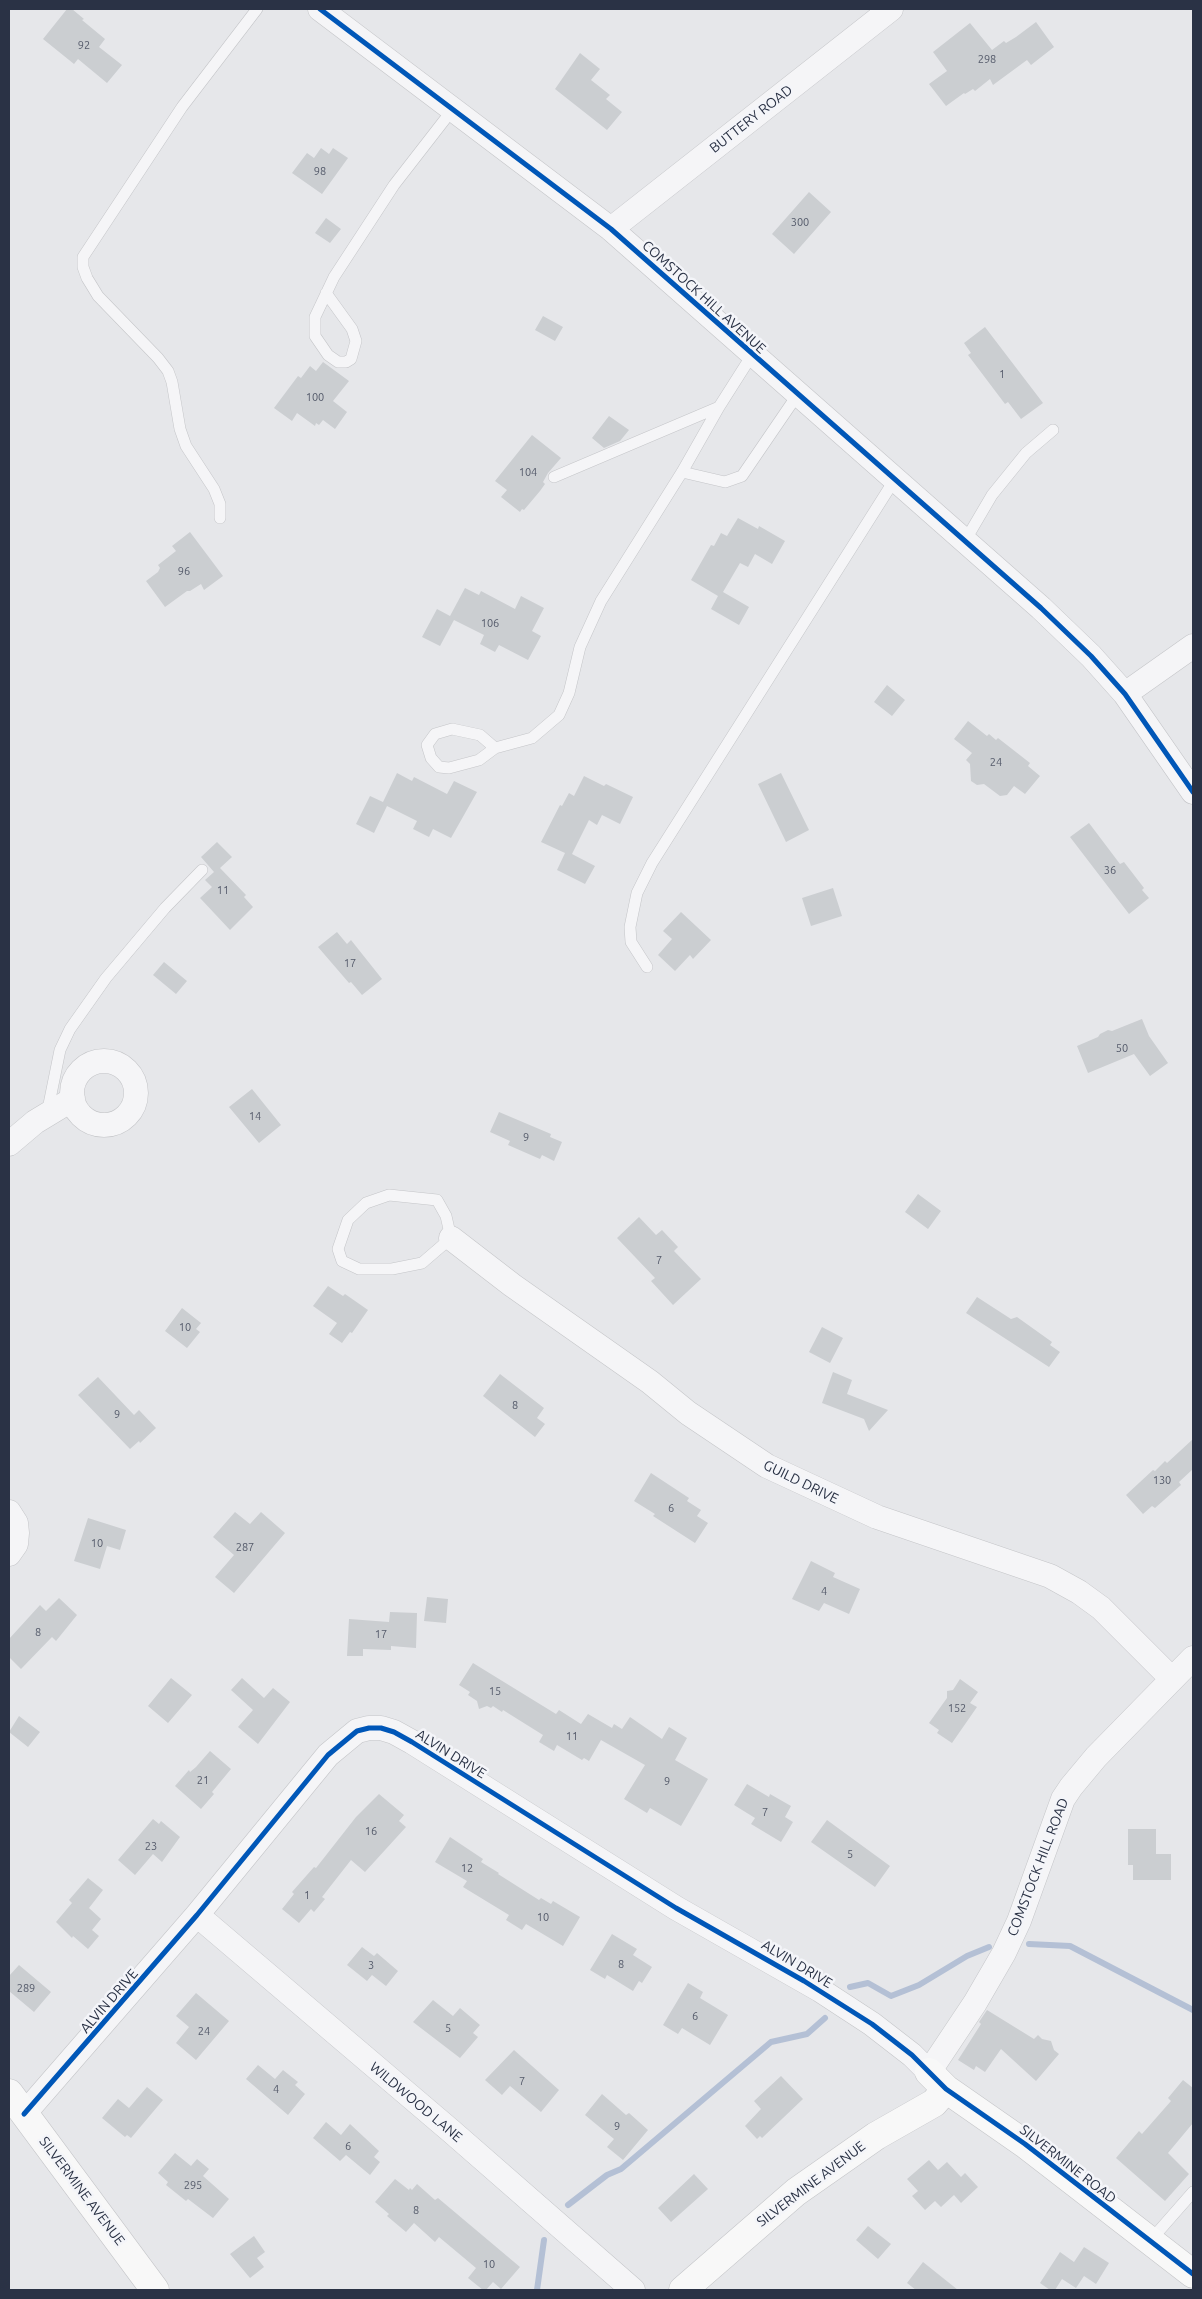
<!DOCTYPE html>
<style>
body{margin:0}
#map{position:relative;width:1202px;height:2299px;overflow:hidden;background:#e6e7ea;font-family:Ubuntu,sans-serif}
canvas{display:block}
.frame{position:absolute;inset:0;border:10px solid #2a3245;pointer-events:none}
</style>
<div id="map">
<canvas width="1202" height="2299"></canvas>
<div class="frame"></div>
</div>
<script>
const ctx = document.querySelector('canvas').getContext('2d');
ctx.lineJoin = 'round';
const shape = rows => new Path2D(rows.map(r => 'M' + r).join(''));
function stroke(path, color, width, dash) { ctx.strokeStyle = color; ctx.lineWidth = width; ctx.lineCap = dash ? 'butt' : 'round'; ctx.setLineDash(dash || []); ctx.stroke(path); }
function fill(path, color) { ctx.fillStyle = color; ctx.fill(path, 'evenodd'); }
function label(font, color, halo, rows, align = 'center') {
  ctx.font = font + ' Ubuntu,sans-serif'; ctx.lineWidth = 5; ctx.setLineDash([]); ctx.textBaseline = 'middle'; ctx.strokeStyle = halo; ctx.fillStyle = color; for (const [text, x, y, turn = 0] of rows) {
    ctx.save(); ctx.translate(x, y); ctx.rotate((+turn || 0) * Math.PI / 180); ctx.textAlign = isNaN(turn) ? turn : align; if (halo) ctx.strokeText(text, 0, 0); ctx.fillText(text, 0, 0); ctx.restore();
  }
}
const stream = shape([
 [1029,1944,1070,1946,1193,2010],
 [850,1987,868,1983,891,1996,919,1985,967,1956,989,1947],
 [568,2205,607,2175,621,2169,771,2042,807,2034,825,2018],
 [537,2290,544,2240]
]);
const building = shape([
 [67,9,72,9,84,19,82,20,105,39,99,47,122,65,107,83,78,59,74,64,43,39],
 [1036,22,1054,47,1031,65,1027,60,993,85,990,79,975,91,973,89,965,94,964,93,946,106,929,84,947,71,933,52,970,23,992,50,1004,41,1006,43,1016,37],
 [580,53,600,69,591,80,610,95,606,99,622,112,607,130,555,89],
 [321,148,329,154,333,148,348,158,322,194,292,173,307,153,314,158],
 [809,192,831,212,794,254,772,234],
 [326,218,341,229,330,243,315,233],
 [543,316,563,327,555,341,535,330],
 [985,327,1043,403,1021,419,1008,402,1005,404,968,355,971,353,964,343],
 [323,362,349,381,333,401,347,412,335,429,323,420,319,425,316,423,315,426,297,413,292,421,274,408,298,376,301,378,310,366,316,371],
 [609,416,629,430,620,441,604,448,592,438],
 [532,435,561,458,548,473,543,482,545,484,540,491,524,510,522,509,520,512,501,497,507,490,495,481],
 [738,518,758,529,759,526,785,541,772,564,755,554,748,567,740,563,723,592,749,607,739,625,711,609,718,596,691,580,711,545,714,546,721,533,727,536],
 [190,532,223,576,204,590,201,584,190,591,187,591,165,607,146,581,158,572,160,568,158,565,176,551,172,546],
 [465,588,479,595,481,591,515,609,521,596,544,608,532,631,541,636,528,660,499,645,495,652,480,644,484,635,454,620,440,646,422,637,437,609,450,616],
 [887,685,905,700,892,716,874,702],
 [968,721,987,736,989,734,996,740,998,738,1030,763,1028,766,1040,776,1025,794,1014,786,1007,795,1000,796,984,784,977,785,971,781,970,764,966,760,972,753,954,739],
 [397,773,412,781,414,777,447,794,454,781,477,792,451,838,433,829,429,837,413,829,417,821,387,806,374,833,356,824,370,796,383,802],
 [781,773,809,830,786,842,758,784],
 [584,776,604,786,606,784,633,797,620,824,602,815,597,825,589,820,572,854,595,866,585,884,557,870,565,853,541,842,560,805,562,806,569,793,574,796],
 [1089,823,1120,864,1124,862,1144,888,1142,890,1149,898,1129,914,1070,837],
 [217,842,232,857,220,868,246,895,244,897,253,907,230,930,200,898,212,887,205,880,214,872,201,857],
 [833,888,842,916,811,926,802,898],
 [681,912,711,940,693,959,690,955,675,971,658,955,672,939,663,931],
 [337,932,347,944,351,940,382,979,362,995,351,982,349,983,318,947],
 [164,962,187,981,176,994,153,975],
 [1142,1019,1149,1036,1168,1063,1150,1076,1134,1054,1088,1073,1077,1046,1098,1037,1100,1034,1108,1030,1112,1031],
 [252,1089,281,1125,259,1143,229,1107],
 [499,1112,551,1134,550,1137,562,1142,554,1161,542,1155,540,1159,508,1145,510,1141,490,1132],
 [918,1194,941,1211,928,1229,905,1212],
 [639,1217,656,1235,662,1230,678,1247,674,1251,701,1279,673,1305,651,1281,655,1278,617,1238],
 [328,1286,343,1296,345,1294,368,1310,352,1333,350,1332,342,1343,329,1334,337,1323,313,1306],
 [977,1297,1011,1319,1017,1317,1052,1342,1050,1345,1060,1352,1049,1367,966,1313],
 [182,1308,201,1323,196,1329,200,1332,187,1348,165,1331],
 [822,1327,843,1338,830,1363,809,1352],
 [833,1372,852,1380,847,1394,888,1410,869,1431,864,1419,822,1403],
 [500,1374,544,1408,537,1418,545,1424,535,1437,483,1396],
 [98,1377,134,1415,139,1410,156,1428,140,1443,139,1441,130,1449,78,1395],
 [1193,1439,1193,1469,1179,1482,1181,1485,1155,1508,1152,1506,1143,1514,1126,1495,1153,1470,1155,1471,1165,1461,1167,1463],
 [651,1473,689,1498,687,1501,701,1510,697,1516,708,1523,695,1543,653,1516,655,1514,634,1501],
 [235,1512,250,1524,261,1512,285,1533,234,1593,215,1577,234,1555,213,1537],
 [88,1518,126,1530,120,1550,107,1546,100,1569,74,1561],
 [811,1561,835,1573,833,1577,860,1589,849,1614,824,1603,819,1611,792,1599],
 [427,1597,448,1599,446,1623,424,1621],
 [59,1598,77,1615,56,1641,52,1637,21,1669,9,1657,9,1639,40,1605,46,1611],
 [390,1612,417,1613,416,1648,391,1646,391,1650,363,1649,363,1656,347,1656,349,1619,389,1622],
 [473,1663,556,1714,559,1710,581,1724,588,1714,612,1728,614,1724,622,1729,630,1717,662,1739,669,1727,687,1738,675,1760,708,1779,681,1826,650,1808,647,1813,624,1799,645,1765,601,1740,589,1761,584,1758,582,1760,557,1745,554,1751,539,1742,543,1735,503,1710,502,1712,493,1706,491,1708,487,1706,479,1709,477,1701,468,1695,470,1692,459,1685],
 [171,1678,192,1695,168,1723,148,1706],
 [242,1678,264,1698,273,1688,290,1702,258,1744,238,1727,253,1710,231,1690],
 [960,1679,978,1692,970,1703,977,1707,952,1743,937,1733,939,1730,929,1723,947,1698,947,1691,953,1690],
 [19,1716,40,1732,28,1747,9,1732],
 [210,1751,231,1769,212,1792,214,1794,201,1809,175,1786,189,1770,190,1772,196,1767],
 [747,1784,769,1797,770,1794,791,1806,785,1817,793,1822,781,1842,751,1824,755,1818,734,1805],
 [379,1794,404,1815,399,1821,406,1827,365,1872,351,1860,322,1897,325,1899,314,1912,311,1909,299,1923,282,1909,294,1894,292,1892,314,1867,316,1868,356,1817],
 [153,1819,159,1824,161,1821,180,1837,162,1862,153,1854,135,1875,118,1860],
 [827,1820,890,1866,875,1887,811,1842],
 [1128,1829,1156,1829,1156,1854,1171,1854,1171,1880,1133,1880,1133,1865,1128,1865],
 [450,1837,483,1859,481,1862,499,1873,498,1874,539,1900,541,1898,551,1904,553,1901,580,1917,563,1946,526,1924,522,1930,506,1920,509,1915,463,1887,467,1881,435,1862],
 [88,1878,103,1890,89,1908,101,1919,92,1930,99,1936,88,1949,73,1936,72,1938,56,1922,72,1903,69,1900],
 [612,1934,637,1949,633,1955,652,1967,642,1983,639,1981,633,1991,607,1975,605,1979,590,1970],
 [362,1947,374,1956,377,1953,398,1971,386,1986,372,1975,367,1981,347,1965],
 [19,1965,51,1992,34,2012,9,1991,9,1976],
 [688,1983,703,1992,700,1998,728,2015,710,2045,682,2028,678,2034,663,2025],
 [196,1993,229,2021,196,2060,176,2043,189,2027,176,2016],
 [433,2000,453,2016,460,2008,480,2025,473,2033,478,2037,460,2058,413,2022],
 [987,2010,1034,2039,1038,2035,1042,2039,1051,2041,1054,2050,1059,2054,1036,2081,1001,2049,985,2072,976,2066,974,2070,958,2060,981,2024,979,2022],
 [514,2050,559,2090,541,2112,510,2086,502,2095,485,2080],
 [258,2065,275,2079,283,2070,298,2082,295,2085,305,2094,288,2115,246,2079],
 [781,2076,803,2099,762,2138,760,2136,757,2139,745,2126,761,2109,754,2101],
 [1183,2080,1193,2088,1193,2123,1168,2153,1189,2174,1165,2201,1116,2158,1139,2131,1142,2134,1171,2101,1168,2098],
 [147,2087,163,2100,131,2138,127,2135,125,2137,102,2118,118,2099,129,2108],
 [602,2094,626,2115,629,2113,648,2130,623,2160,607,2147,614,2139,585,2115],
 [326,2122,341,2135,350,2124,379,2151,374,2157,380,2162,370,2175,346,2155,340,2161,313,2138],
 [175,2153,191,2166,197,2159,209,2169,203,2176,229,2199,213,2218,188,2199,186,2201,166,2185,168,2182,158,2173],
 [929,2160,938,2170,947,2162,961,2177,965,2173,978,2187,961,2203,954,2195,941,2207,935,2201,925,2210,912,2196,918,2191,907,2179],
 [694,2174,708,2189,671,2222,658,2208],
 [395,2179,409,2190,410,2188,412,2190,417,2184,435,2200,438,2198,520,2267,501,2289,493,2282,486,2290,483,2290,468,2278,476,2268,439,2237,435,2242,414,2223,406,2232,387,2216,389,2214,375,2202],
 [868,2226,891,2244,878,2259,856,2240],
 [254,2236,265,2252,257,2258,264,2267,250,2278,230,2254],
 [1084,2247,1109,2263,1096,2284,1084,2276,1076,2288,1062,2279,1055,2290,1050,2290,1040,2283,1060,2252,1074,2262],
 [923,2262,958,2290,916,2290,907,2283]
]);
const lane = shape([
 [326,293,352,329,356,341,351,359,346,362,338,362,328,355,315,336,315,317,334,277,394,185,453,109],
 [682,472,725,482,742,476,798,394],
 [554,477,719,407],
 [220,518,220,504,214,489,186,446,180,429,172,382,168,371,158,358,98,296,87,278,83,267,83,257,182,107,257,9],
 [965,541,992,495,1026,453,1053,430],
 [495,748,480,735,452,729,435,734,427,745,431,758,439,767,449,768,479,760,495,748,532,738,559,715,569,693,580,647,601,601,682,472,719,407,752,355],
 [647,967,631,942,630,927,637,893,652,863,895,479],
 [47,1114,60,1050,70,1029,106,978,165,908,202,870],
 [389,1195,437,1200,446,1216,451,1238,422,1263,392,1269,359,1269,342,1261,338,1249,348,1220,366,1203,389,1195],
 [1150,2241,1193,2192]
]);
const street = shape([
 [320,9,611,229,1041,608,1091,656,1125,694,1193,792],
 [611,229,891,9],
 [1125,694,1193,646],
 '72 1093a32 32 0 1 1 64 0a32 32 0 1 1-64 0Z',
 [9,1144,35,1122,73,1099],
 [451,1238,512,1285,650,1382,688,1413,767,1466,877,1517,1050,1576,1079,1592,1101,1608,1172,1679],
 [9,1512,16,1523,17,1533,16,1544,9,1554],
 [197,1915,451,2131,633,2290],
 [24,2114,197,1915,328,1755,357,1731,369,1728,381,1728,394,1732,412,1742,676,1908,820,1990,872,2024,912,2055,929,2072,975,2003,1004,1953,1019,1921,1063,1799,1071,1787,1096,1757,1193,1658]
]);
const secondary = shape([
 [929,2072,946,2089,1025,2144,1193,2274],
 [9,2093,155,2290],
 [683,2290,796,2192,876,2136,934,2103,946,2089]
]);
const cycleway = shape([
 [320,9,611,229,1041,608,1091,656,1125,694,1193,792],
 [24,2114,197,1915,328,1755,357,1731,369,1728,381,1728,394,1732,412,1742,676,1908,804,1981,872,2024,912,2055,946,2089,1025,2144,1193,2274]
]);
const numberNames = [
 ["92",84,45],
 ["298",987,59],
 ["98",320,171],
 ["300",800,222],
 ["1",1002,374],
 ["100",315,397],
 ["104",528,472],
 ["96",184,571],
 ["106",490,623],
 ["24",996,762],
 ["36",1110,870],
 ["11",223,890],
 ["17",350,963],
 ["50",1122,1048],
 ["14",255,1116],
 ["9",526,1137],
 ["7",659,1260],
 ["10",185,1327],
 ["8",515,1405],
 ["9",117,1414],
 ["130",1162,1480],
 ["6",671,1508],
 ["10",97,1543],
 ["287",245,1547],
 ["4",824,1591],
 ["8",38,1632],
 ["17",381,1634],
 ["15",495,1691],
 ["152",957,1708],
 ["11",572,1736],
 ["21",203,1780],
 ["9",667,1781],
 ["7",765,1812],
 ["16",371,1831],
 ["23",151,1846],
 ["5",850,1854],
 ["12",467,1868],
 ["1",307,1895],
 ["10",543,1917],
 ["8",621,1964],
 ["3",371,1965],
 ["289",26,1988],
 ["6",695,2016],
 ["5",448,2028],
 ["24",204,2031],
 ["7",522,2081],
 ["4",276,2089],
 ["9",617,2126],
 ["6",348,2146],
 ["295",193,2185],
 ["8",416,2210],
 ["10",489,2264]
];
const streetNames = [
 ["BUTTERY ROAD",751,119,-38],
 ["COMSTOCK HILL AVENUE",704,297,42],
 ["GUILD DRIVE",801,1482,26],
 ["ALVIN DRIVE",451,1754,32],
 ["COMSTOCK HILL ROAD",1038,1867,-69],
 ["ALVIN DRIVE",797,1964,31],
 ["ALVIN DRIVE",109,2001,-49],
 ["WILDWOOD LANE",416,2102,40],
 ["SILVERMINE ROAD",1068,2164,38],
 ["SILVERMINE AVENUE",811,2184,-37],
 ["SILVERMINE AVENUE",82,2191,53]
];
stroke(stream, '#b4c0d5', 6);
fill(building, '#cbced1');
stroke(lane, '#c4c5c8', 12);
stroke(street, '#c4c5c8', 25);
stroke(secondary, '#c4c5c8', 29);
stroke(lane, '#f5f5f7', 11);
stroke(street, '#f5f5f7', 24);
stroke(secondary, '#f8f8f8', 28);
stroke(cycleway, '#0057b8', 5);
label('11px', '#545a6a', null, numberNames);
label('14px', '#2a3245', '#f4f5f9', streetNames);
</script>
